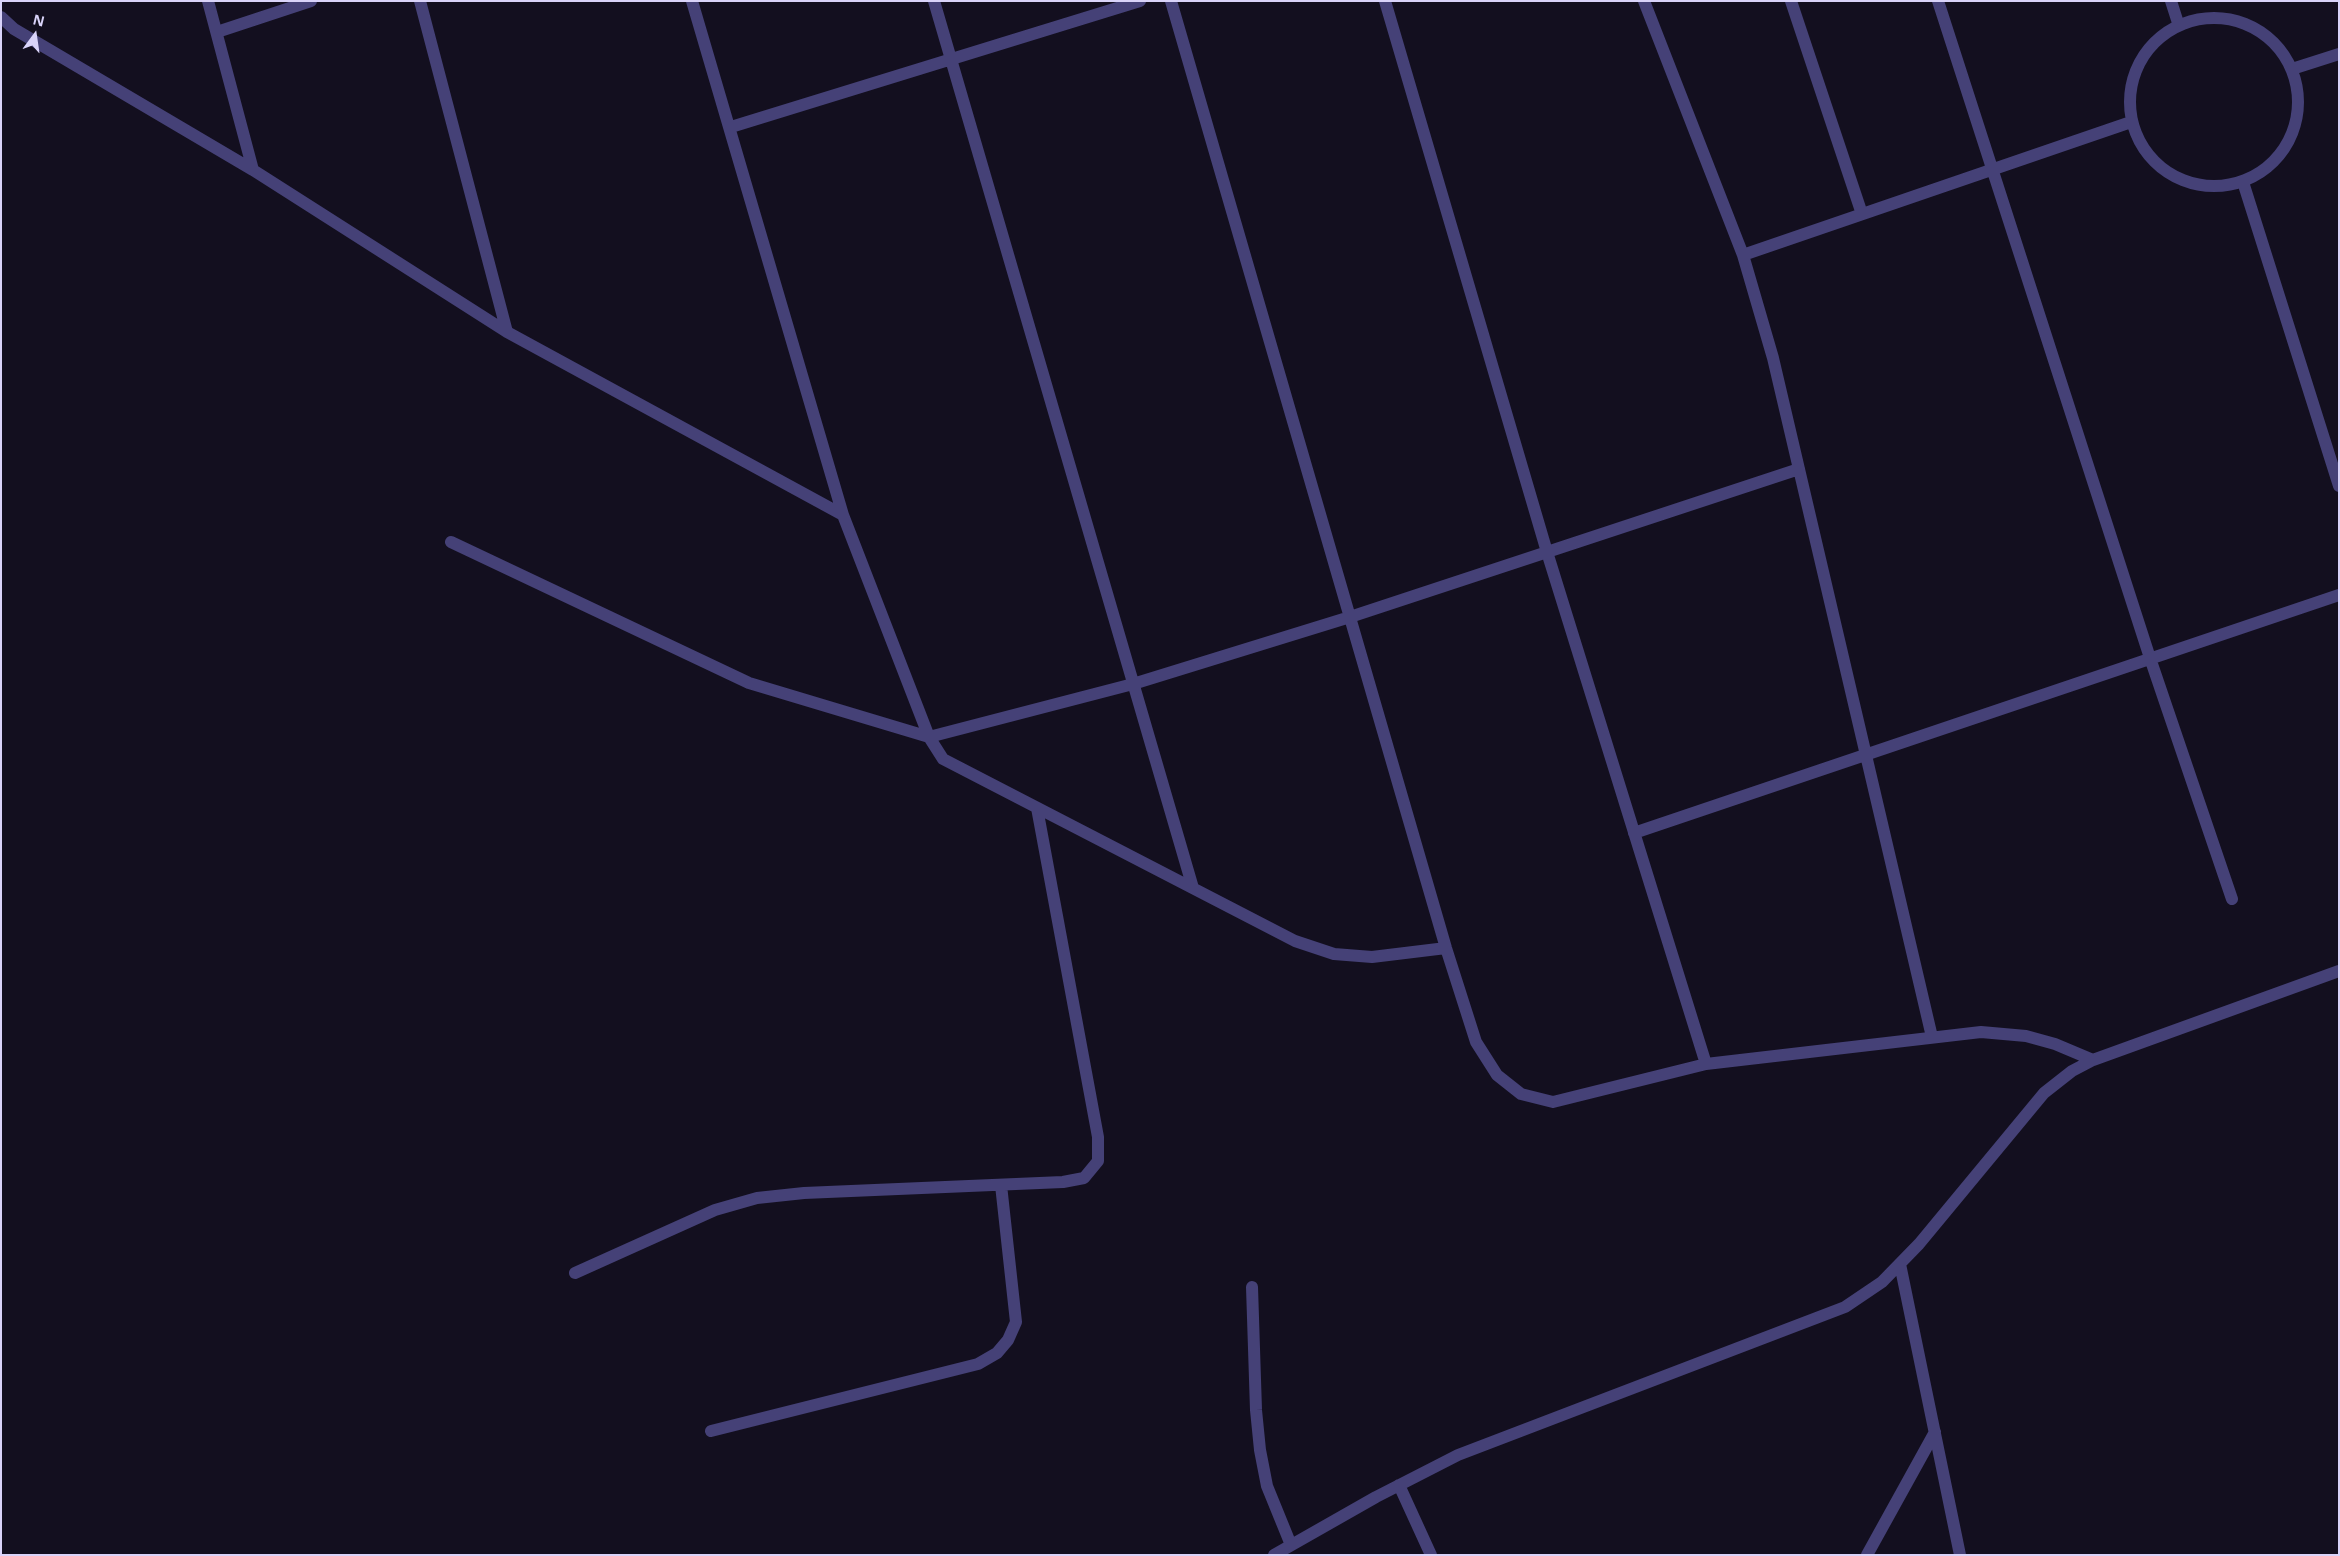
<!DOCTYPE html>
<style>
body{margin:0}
#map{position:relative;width:2340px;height:1556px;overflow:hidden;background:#130f1f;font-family:"Open Sans",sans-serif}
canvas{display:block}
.frame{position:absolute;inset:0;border:2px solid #d9d3f9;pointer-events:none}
.north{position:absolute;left:10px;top:10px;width:50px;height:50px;-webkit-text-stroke:4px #130f1f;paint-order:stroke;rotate:14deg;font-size:14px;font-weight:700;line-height:20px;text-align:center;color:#d9d3f9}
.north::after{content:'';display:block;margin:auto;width:18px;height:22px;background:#d9d3f9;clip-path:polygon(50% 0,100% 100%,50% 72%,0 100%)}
</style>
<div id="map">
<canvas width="2340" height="1556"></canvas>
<div class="frame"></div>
<div class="north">N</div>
</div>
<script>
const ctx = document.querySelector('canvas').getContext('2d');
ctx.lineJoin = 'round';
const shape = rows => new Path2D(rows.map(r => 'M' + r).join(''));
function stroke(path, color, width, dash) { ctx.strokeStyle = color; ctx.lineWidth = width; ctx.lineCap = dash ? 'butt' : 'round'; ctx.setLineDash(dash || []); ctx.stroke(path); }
const minor = shape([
 [208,1,253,170],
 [420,1,507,332],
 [692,1,843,515,929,737,1133,684,1350,617,1799,469],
 [934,1,1193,888],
 [1171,1,1446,948,1476,1042,1497,1075,1521,1094,1553,1102,1706,1064,1981,1032,2026,1036,2055,1044,2093,1060],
 [1385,1,1547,552,1706,1064],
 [1644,1,1743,255,1773,358,1932,1037],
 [1791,1,1862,214],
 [1938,1,2150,658,2232,899],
 [2171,1,2178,23],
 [1,17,14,29,253,170,507,332,843,515],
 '2130 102a84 84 0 1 1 168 0a84 84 0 1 1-168 0Z',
 [217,32,311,1],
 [2292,69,2339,54],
 [731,127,1140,1],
 [2243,182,2339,486],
 [1743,255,2131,122],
 [451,542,749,683,929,737,943,759,1295,941,1334,954,1372,957,1446,948],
 [1634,833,2339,595],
 [1900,1264,1960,1555],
 [575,1273,715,1210,757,1198,804,1193,1063,1182,1084,1178,1098,1161,1098,1137,1037,808],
 [1252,1287,1256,1410,1260,1450,1267,1486,1291,1545],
 [711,1431,978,1364,997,1353,1008,1340,1016,1322,1001,1185],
 [1399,1485,1431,1555],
 [1274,1555,1376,1497,1458,1455,1845,1307,1882,1282,1919,1244,2044,1093,2072,1071,2093,1060,2339,971],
 [1867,1555,1935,1432]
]);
stroke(minor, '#454177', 12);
</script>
